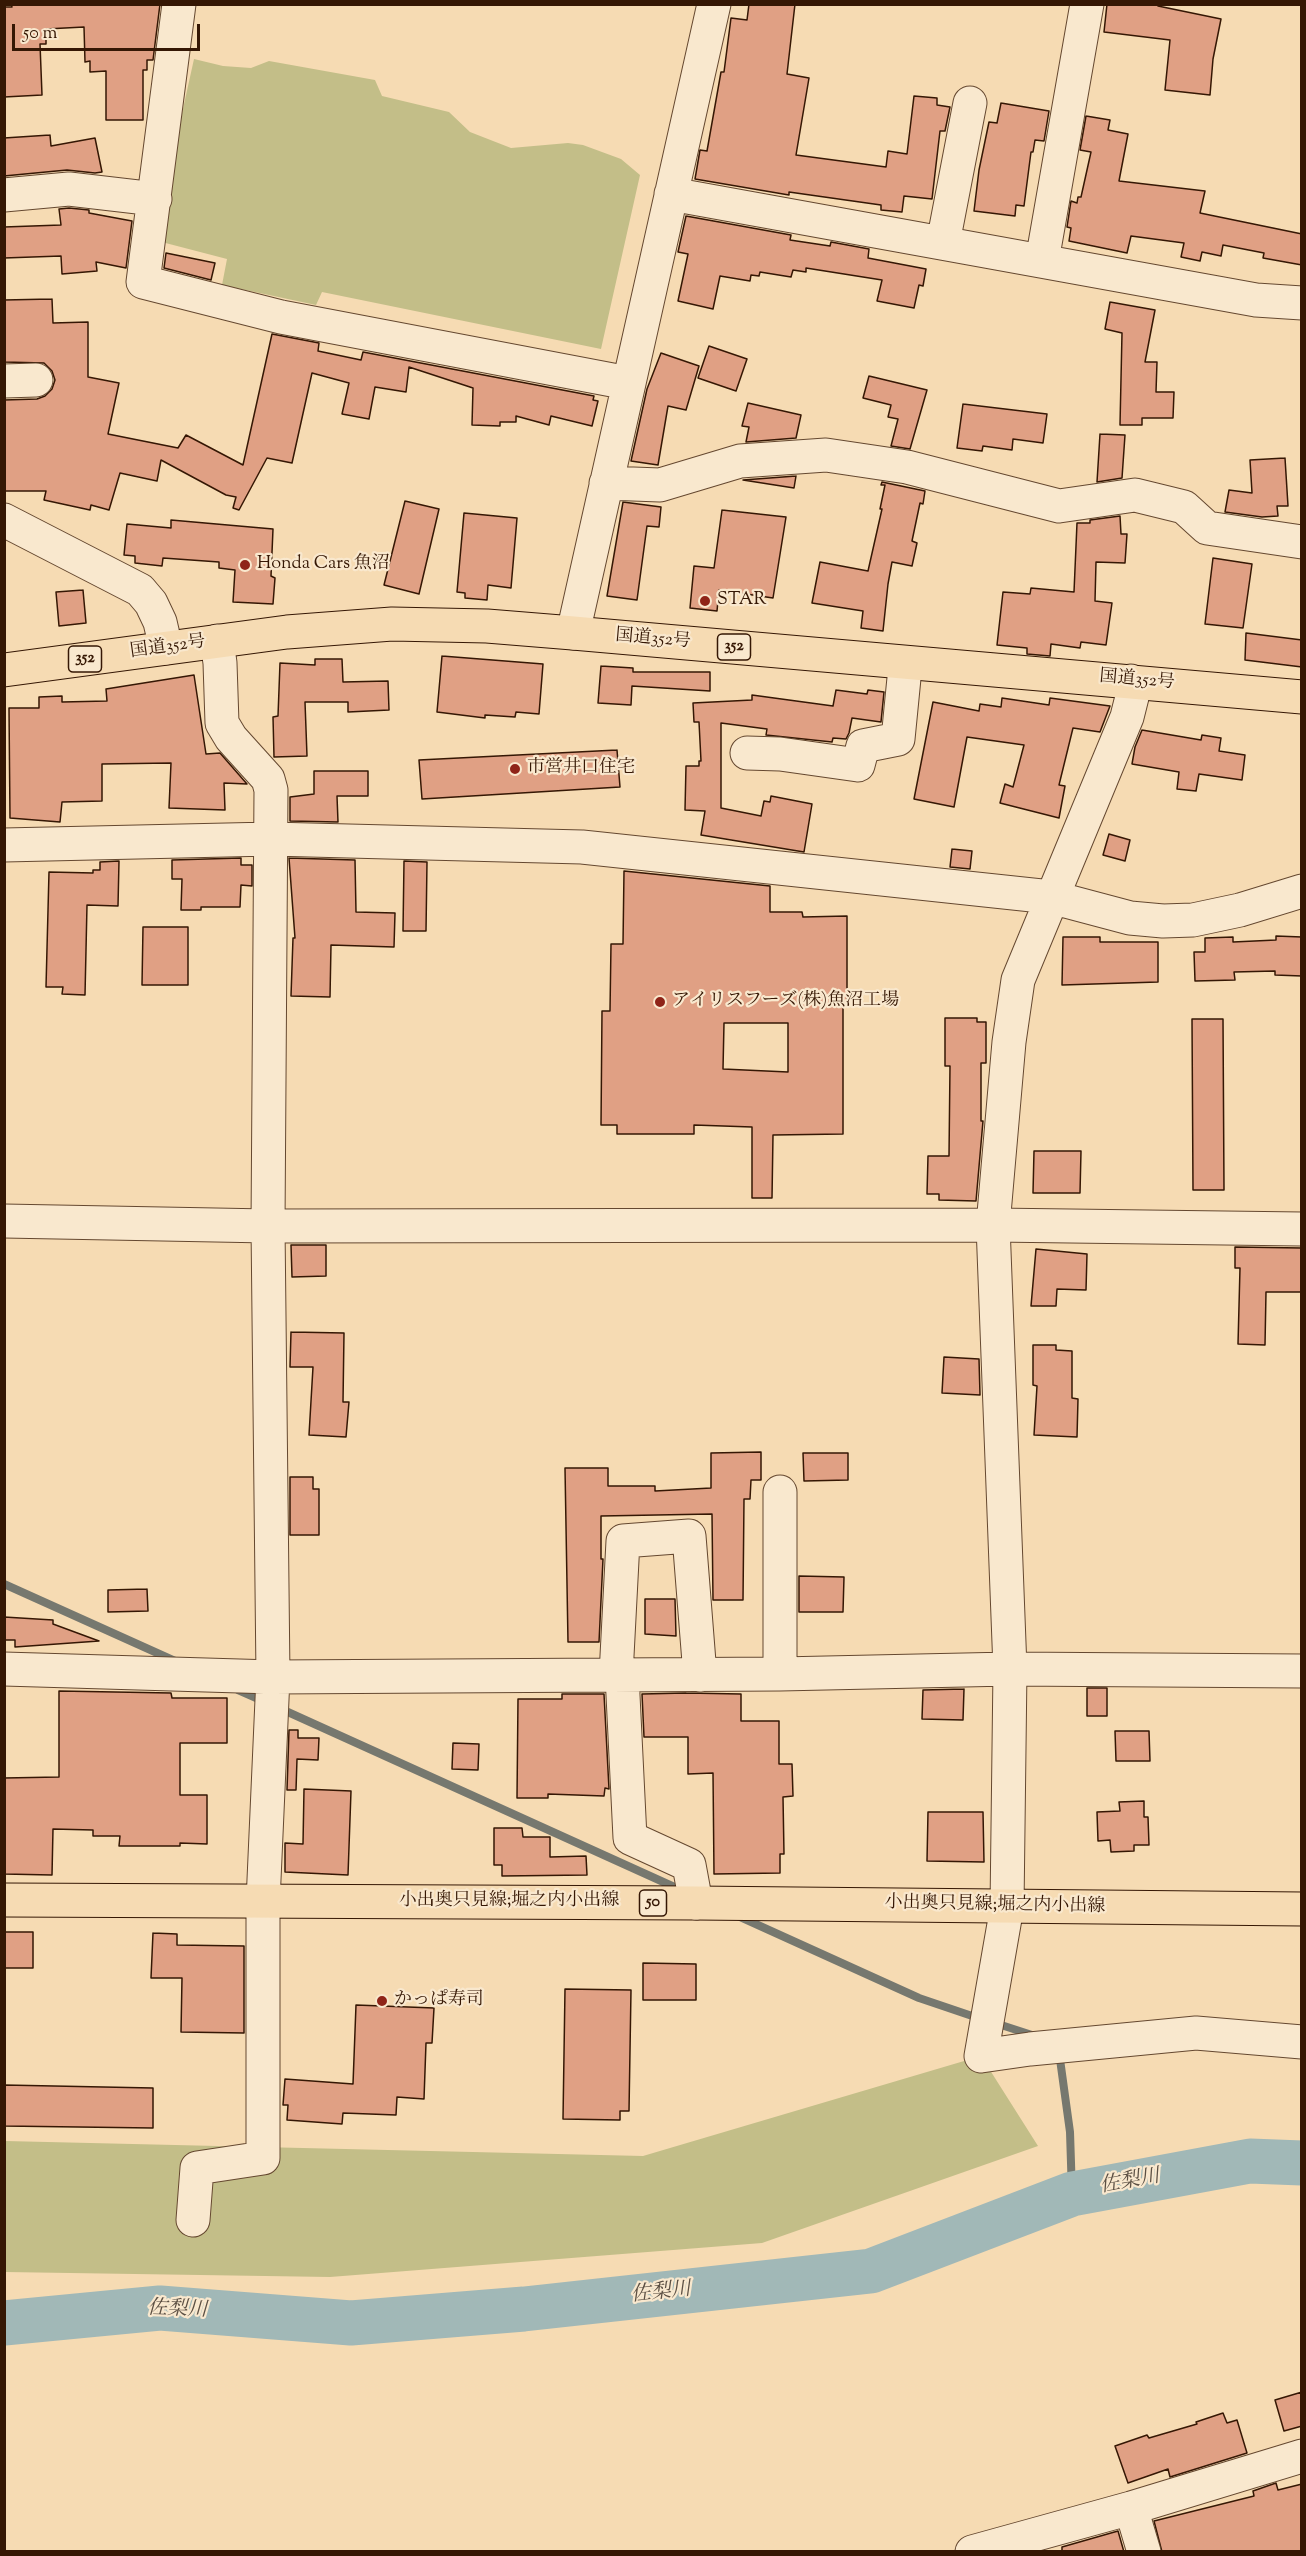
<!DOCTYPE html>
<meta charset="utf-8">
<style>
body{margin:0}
#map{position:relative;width:1306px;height:2556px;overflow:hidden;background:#f6dbb3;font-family:"Sorts Mill Goudy",serif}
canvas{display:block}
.frame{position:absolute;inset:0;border:6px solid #351704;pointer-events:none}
.scale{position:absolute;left:12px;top:24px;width:188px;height:27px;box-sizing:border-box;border:3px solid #351704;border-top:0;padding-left:8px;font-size:18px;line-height:21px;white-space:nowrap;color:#351704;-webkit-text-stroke:4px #f9e8ce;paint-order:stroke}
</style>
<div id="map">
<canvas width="1306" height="2556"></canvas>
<div class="frame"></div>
<div class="scale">50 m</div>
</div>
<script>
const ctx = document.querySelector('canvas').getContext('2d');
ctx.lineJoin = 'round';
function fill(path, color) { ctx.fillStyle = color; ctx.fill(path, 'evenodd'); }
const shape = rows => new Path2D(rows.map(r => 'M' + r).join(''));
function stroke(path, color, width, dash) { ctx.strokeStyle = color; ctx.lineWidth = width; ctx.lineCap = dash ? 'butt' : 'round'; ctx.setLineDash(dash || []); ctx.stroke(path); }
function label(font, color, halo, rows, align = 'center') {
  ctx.font = font + ' "Sorts Mill Goudy","Noto Serif JP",serif'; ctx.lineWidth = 4.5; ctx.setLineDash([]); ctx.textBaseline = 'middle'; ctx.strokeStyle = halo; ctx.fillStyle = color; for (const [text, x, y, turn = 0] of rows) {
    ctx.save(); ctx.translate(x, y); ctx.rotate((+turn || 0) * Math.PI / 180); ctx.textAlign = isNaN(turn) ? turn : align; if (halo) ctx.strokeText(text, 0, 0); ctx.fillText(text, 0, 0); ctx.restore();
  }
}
const green = shape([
 [194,59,223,66,251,68,269,61,375,80,382,96,449,112,470,132,511,148,568,143,583,145,621,159,640,175,601,349,322,292,316,305,222,285,227,259,154,240],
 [981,2056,1038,2146,762,2243,330,2277,5,2272,5,2141,643,2156]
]);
const stream = shape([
 [4,1584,175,1661],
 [238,1690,263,1701],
 [279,1708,681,1890],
 [738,1916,919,1998,981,2019],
 [995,2023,1035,2036],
 [1059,2052,1070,2132,1072,2194]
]);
const river = shape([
 [4,2323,160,2308,351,2323,524,2309,871,2271,1072,2194,1250,2161,1302,2163]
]);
const building = shape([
 [11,4,160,4,153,60,147,60,147,70,143,70,143,120,106,120,106,71,90,72,90,61,85,62,84,27,46,29,46,44,40,44,42,95,4,97,4,7,12,7,11,4],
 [749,4,795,4,787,74,809,78,796,155,886,167,888,151,907,154,914,96,937,98,937,105,950,107,945,131,940,131,932,199,904,196,902,212,881,210,881,205,789,192,789,195,695,179,700,150,707,151,721,72,724,72,731,18,747,20,749,4],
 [1107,4,1159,4,1158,6,1221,19,1213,59,1210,95,1165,90,1170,40,1104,32,1107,4],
 [1001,103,1049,111,1044,141,1035,140,1033,152,1031,152,1024,206,1016,205,1015,216,974,211,979,170,989,122,997,123,1001,103],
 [1086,116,1110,120,1108,130,1128,134,1119,181,1205,191,1200,213,1302,234,1302,265,1263,258,1264,253,1223,245,1221,256,1202,252,1200,261,1181,257,1184,243,1131,236,1127,253,1069,241,1071,228,1067,227,1071,201,1077,203,1078,197,1081,197,1091,152,1080,150,1086,116],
 [50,135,51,146,95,138,102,172,95,173,67,170,4,176,4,138,50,135],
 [69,208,89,210,89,213,132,221,126,268,96,262,97,271,62,274,61,256,4,258,4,227,61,225,59,209,69,208],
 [686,216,791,235,790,240,830,246,831,242,869,249,868,258,926,269,923,286,919,285,914,308,877,301,882,280,806,268,806,272,793,270,791,277,760,272,759,276,751,275,750,281,720,276,713,309,678,301,688,254,678,252,686,216],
 [166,253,215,263,211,280,164,268,166,253],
 [52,299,53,323,88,322,88,377,119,383,108,434,178,448,186,435,243,465,272,334,319,343,318,351,361,360,363,352,594,396,593,400,598,401,592,426,551,416,549,425,516,416,516,422,500,422,500,426,472,425,473,388,409,367,406,392,375,387,369,419,342,414,349,383,312,373,292,463,267,458,239,510,233,508,236,497,226,495,161,460,157,481,120,473,109,510,91,505,90,510,44,500,46,491,4,491,4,400,37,399,45,396,52,389,55,380,52,371,44,363,4,362,4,300,52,299],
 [1110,302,1155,310,1145,362,1157,362,1156,392,1174,392,1173,418,1142,418,1142,425,1120,425,1122,333,1105,329,1110,302],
 [709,346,747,359,736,391,698,378,709,346],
 [661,353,699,366,686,410,668,406,658,465,631,461,647,389,661,353],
 [869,376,927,390,910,449,891,446,898,419,888,417,891,405,863,398,869,376],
 [748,403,801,415,796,438,746,442,749,427,742,426,748,403],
 [963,404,1047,414,1043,443,1013,439,1012,450,983,446,982,451,957,448,963,404],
 [1100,434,1125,435,1122,478,1097,482,1100,434],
 [1285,458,1288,506,1277,506,1278,516,1262,517,1225,512,1229,490,1252,493,1250,460,1285,458],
 [796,476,794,488,743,480,796,476],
 [882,482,925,491,923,504,920,503,912,541,917,543,912,566,892,562,888,584,883,631,861,628,863,611,812,603,820,562,868,571,882,509,880,509,885,485,881,485,882,482],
 [405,501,439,509,419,594,384,585,405,501],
 [623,502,661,507,659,527,647,526,637,600,607,596,623,502],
 [722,510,786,517,773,598,719,590,717,611,690,608,694,566,714,568,722,510],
 [464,513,517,518,511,588,488,585,487,600,465,598,465,593,457,592,464,513],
 [1120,516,1121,534,1127,534,1125,563,1096,562,1095,601,1112,603,1106,645,1081,642,1080,648,1051,644,1050,656,1027,654,1027,648,997,645,1003,592,1030,594,1031,588,1074,592,1077,523,1090,523,1090,520,1120,516],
 [171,520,273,529,271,576,275,578,273,604,233,602,235,570,219,568,219,562,163,558,162,566,135,563,135,556,124,555,127,524,171,528,171,520],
 [1213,558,1252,564,1243,628,1205,624,1213,558],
 [83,590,86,623,59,626,56,592,83,590],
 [1246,633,1302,640,1302,667,1245,660,1246,633],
 [442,656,543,664,539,714,516,712,515,717,485,715,485,718,437,712,442,656],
 [315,659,342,659,343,682,388,681,389,710,348,712,348,702,305,702,307,756,274,757,273,717,278,716,280,663,315,665,315,659],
 [601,666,633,668,633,672,710,672,710,691,632,686,631,705,598,703,601,666],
 [194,675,206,754,220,753,247,784,224,783,225,810,169,808,171,763,102,764,102,801,62,802,60,822,10,818,9,708,39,708,39,697,62,696,62,702,107,701,106,689,194,675],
 [836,690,867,694,868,690,884,692,881,722,852,718,849,733,846,739,833,738,832,742,766,735,767,729,721,723,721,808,761,816,764,801,770,802,771,796,812,804,804,852,701,835,705,811,685,810,686,766,699,766,699,761,701,761,699,722,694,722,693,703,752,700,752,695,833,706,836,690],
 [1002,698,1049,705,1050,698,1110,706,1100,732,1073,728,1059,785,1065,786,1059,818,1000,803,1005,784,1013,787,1024,745,967,737,954,807,914,799,933,702,979,711,980,704,1001,707,1002,698],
 [1142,730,1201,740,1202,735,1221,738,1219,751,1245,755,1242,780,1199,774,1196,791,1177,789,1179,772,1132,764,1135,747,1142,730],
 [617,750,620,787,422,799,419,760,617,750],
 [314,771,368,771,368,796,337,796,338,822,290,821,290,797,314,794,314,771],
 [1109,834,1130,840,1125,861,1103,855,1109,834],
 [952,849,972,851,970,869,950,867,952,849],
 [241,858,241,865,252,865,252,886,241,885,240,907,201,907,201,910,181,910,182,879,172,879,172,860,241,858],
 [289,858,355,860,356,912,395,913,394,947,331,945,330,997,291,996,293,938,295,938,289,858],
 [119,861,118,906,87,905,85,995,62,994,63,987,46,987,49,872,93,873,93,870,100,870,100,862,119,861],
 [404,861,427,862,426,931,403,931,404,861],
 [624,871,770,886,770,912,802,912,803,917,847,916,847,1004,843,1004,843,1134,773,1135,772,1198,752,1198,752,1127,694,1125,694,1134,617,1134,617,1125,601,1125,602,1011,610,1011,611,944,623,944,624,871],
 [724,1023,788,1023,788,1072,723,1069,724,1023],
 [143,927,188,927,188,985,142,985,143,927],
 [1276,936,1302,937,1302,976,1275,975,1275,971,1234,972,1235,980,1195,981,1194,952,1205,952,1205,938,1233,937,1233,942,1276,940,1276,936],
 [1063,937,1100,937,1100,942,1158,942,1158,982,1062,985,1063,937],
 [945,1018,977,1018,977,1022,986,1022,986,1063,981,1063,981,1121,983,1121,976,1201,939,1200,939,1194,927,1194,928,1156,949,1156,950,1066,945,1066,945,1018],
 [1192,1019,1223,1019,1224,1190,1193,1190,1192,1019],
 [1034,1151,1081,1151,1080,1193,1033,1193,1034,1151],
 [291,1245,326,1245,326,1276,292,1277,291,1245],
 [1235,1247,1302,1248,1302,1292,1266,1292,1265,1345,1238,1344,1240,1268,1235,1268,1235,1247],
 [1036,1249,1087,1254,1086,1290,1057,1289,1056,1306,1031,1306,1036,1249],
 [291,1332,344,1333,343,1402,349,1402,346,1437,309,1435,313,1367,290,1367,291,1332],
 [1033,1345,1056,1345,1056,1350,1072,1351,1072,1398,1078,1399,1077,1437,1034,1435,1037,1386,1033,1385,1033,1345],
 [944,1357,979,1359,980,1395,942,1393,944,1357],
 [761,1452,761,1480,751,1480,750,1499,744,1499,743,1600,713,1600,712,1514,601,1516,601,1559,603,1559,599,1642,568,1642,565,1468,608,1468,608,1486,655,1486,655,1491,711,1488,711,1453,761,1452],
 [803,1453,848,1453,848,1480,804,1481,803,1453],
 [290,1477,313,1477,313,1489,319,1489,319,1535,290,1535,290,1477],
 [799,1576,844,1577,843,1612,799,1612,799,1576],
 [147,1589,148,1611,108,1612,108,1590,147,1589],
 [645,1599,675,1599,676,1636,645,1634,645,1599],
 [4,1617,53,1620,53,1624,99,1641,15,1647,15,1640,4,1640,4,1617],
 [1087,1688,1107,1688,1107,1716,1087,1716,1087,1688],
 [964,1689,963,1720,922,1719,923,1690,964,1689],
 [59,1691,171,1693,172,1698,227,1698,227,1743,180,1743,180,1795,207,1795,207,1844,180,1843,180,1846,119,1846,120,1836,93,1836,93,1830,53,1829,52,1875,4,1874,4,1778,59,1777,59,1691],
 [686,1693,741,1694,741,1721,779,1721,779,1764,792,1764,793,1796,783,1797,784,1854,780,1854,780,1873,714,1874,713,1773,688,1774,688,1737,644,1737,642,1694,686,1693],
 [562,1694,604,1694,609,1789,605,1788,604,1796,548,1794,548,1798,517,1798,518,1699,562,1699,562,1694],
 [289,1730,298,1730,298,1738,319,1738,318,1760,297,1759,296,1790,287,1790,289,1730],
 [1115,1731,1149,1731,1150,1761,1116,1761,1115,1731],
 [453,1743,479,1744,478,1770,452,1769,453,1743],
 [304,1789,351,1791,348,1875,285,1872,285,1843,303,1844,304,1789],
 [1144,1801,1144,1817,1148,1817,1149,1845,1134,1845,1134,1851,1111,1852,1110,1840,1098,1841,1097,1812,1120,1811,1119,1802,1144,1801],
 [928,1812,983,1812,984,1862,927,1861,928,1812],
 [494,1828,522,1828,523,1837,550,1837,550,1857,586,1856,587,1875,502,1876,502,1865,494,1865,494,1828],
 [4,1932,33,1932,33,1968,4,1968,4,1932],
 [153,1933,177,1934,177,1945,244,1946,244,2033,181,2032,182,1978,151,1978,153,1933],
 [643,1963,696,1964,696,2000,643,2000,643,1963],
 [565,1989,631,1990,629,2111,620,2111,620,2120,563,2119,565,1989],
 [356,2005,434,2008,432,2043,426,2043,424,2099,397,2097,396,2115,343,2113,342,2124,287,2120,288,2105,283,2105,285,2079,353,2084,356,2005],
 [4,2085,153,2088,153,2128,4,2126,4,2085],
 [1302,2392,1302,2426,1284,2431,1275,2400,1302,2392],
 [1223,2413,1227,2423,1237,2420,1247,2453,1170,2477,1168,2469,1128,2483,1115,2446,1147,2435,1149,2438,1197,2424,1196,2422,1223,2413],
 [1276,2483,1278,2490,1302,2484,1302,2552,1162,2552,1154,2521,1254,2496,1253,2491,1276,2483],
 [1118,2531,1124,2552,1062,2552,1062,2547,1118,2531]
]);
const minor = shape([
 [179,4,143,282,281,317,628,383],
 [671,194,1256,300,1302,303],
 [4,195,69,189,155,199],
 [943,243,970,103],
 [1042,261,1087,4],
 [4,381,36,380],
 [606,483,660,485,740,461,826,455,907,467,1059,506,1135,495,1184,507,1207,528,1302,542],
 [4,520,140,590,151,603,160,622,166,648],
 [573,633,714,4],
 [1131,681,1132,697,1127,717,1018,980,1009,1042,993,1225,1010,1669,1007,1907,981,2056,1030,2049,1196,2033,1302,2042],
 [747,753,780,754,858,765,863,746,898,739,904,678],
 [4,845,271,839,582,847,1051,897,1130,918,1163,921,1193,920,1240,910,1302,891],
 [4,1221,268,1226,993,1225,1302,1229],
 [780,1492,780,1674],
 [4,1669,273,1677,780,1674,1010,1669,1302,1671],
 [616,1675,623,1541,689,1536,700,1675],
 [622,1675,630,1838,689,1865,696,1903],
 [193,2220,197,2168,263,2158,263,1902,273,1677,268,1226,271,790,268,779,231,738,222,723,220,663,217,641],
 [1131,2508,1144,2552],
 [972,2552,1131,2508,1302,2456]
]);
const major = shape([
 [4,1900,696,1903,1302,1909]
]);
const highway = shape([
 [4,670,287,632,392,624,487,626,573,633,1302,697]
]);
const markers = [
 [245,565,6,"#8f2418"],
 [705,601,6,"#8f2418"],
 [515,769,6,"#8f2418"],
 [660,1002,6,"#8f2418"],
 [382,2001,6,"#8f2418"]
];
const shields = [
 [734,647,33],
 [85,659,33],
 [653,1903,27]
];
const shieldNames = [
 ["352",734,647],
 ["352",85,659],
 ["50",653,1903]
];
const poiNames = [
 ["Honda Cars 魚沼",257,565],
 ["STAR",717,601],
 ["市営井口住宅",527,769],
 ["アイリスフーズ(株)魚沼工場",672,1002],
 ["かっぱ寿司",394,2001]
];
const streetNames = [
 ["国道352号",653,640,5],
 ["国道352号",168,648,-8],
 ["国道352号",1137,681,5],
 ["小出奥只見線;堀之内小出線",509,1902],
 ["小出奥只見線;堀之内小出線",995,1906,1]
];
const waterNames = [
 ["佐梨川",1130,2183,-10],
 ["佐梨川",661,2294,-6],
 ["佐梨川",177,2311,2]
];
fill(green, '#c3be88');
stroke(stream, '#76786f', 8);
stroke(river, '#a1b8b7', 45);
fill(building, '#e0a084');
stroke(building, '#351704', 1.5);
stroke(minor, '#654830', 35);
stroke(major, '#351704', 35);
stroke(highway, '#351704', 35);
stroke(minor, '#f9e8ce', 33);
stroke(major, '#f6dbb3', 33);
stroke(highway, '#f6dbb3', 33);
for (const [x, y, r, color] of markers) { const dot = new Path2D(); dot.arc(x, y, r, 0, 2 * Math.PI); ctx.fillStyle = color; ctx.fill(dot); stroke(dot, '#f9e8ce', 2); }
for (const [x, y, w] of shields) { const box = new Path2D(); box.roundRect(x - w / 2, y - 13, w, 26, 4.5); ctx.fillStyle = '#f9e8ce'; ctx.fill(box); stroke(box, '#351704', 1.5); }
label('bold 16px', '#351704', null, shieldNames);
label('18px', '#351704', '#f9e8ce', poiNames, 'left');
label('18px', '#351704', '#f9e8ce', streetNames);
label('italic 20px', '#5b4f43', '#f9e8ce', waterNames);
</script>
